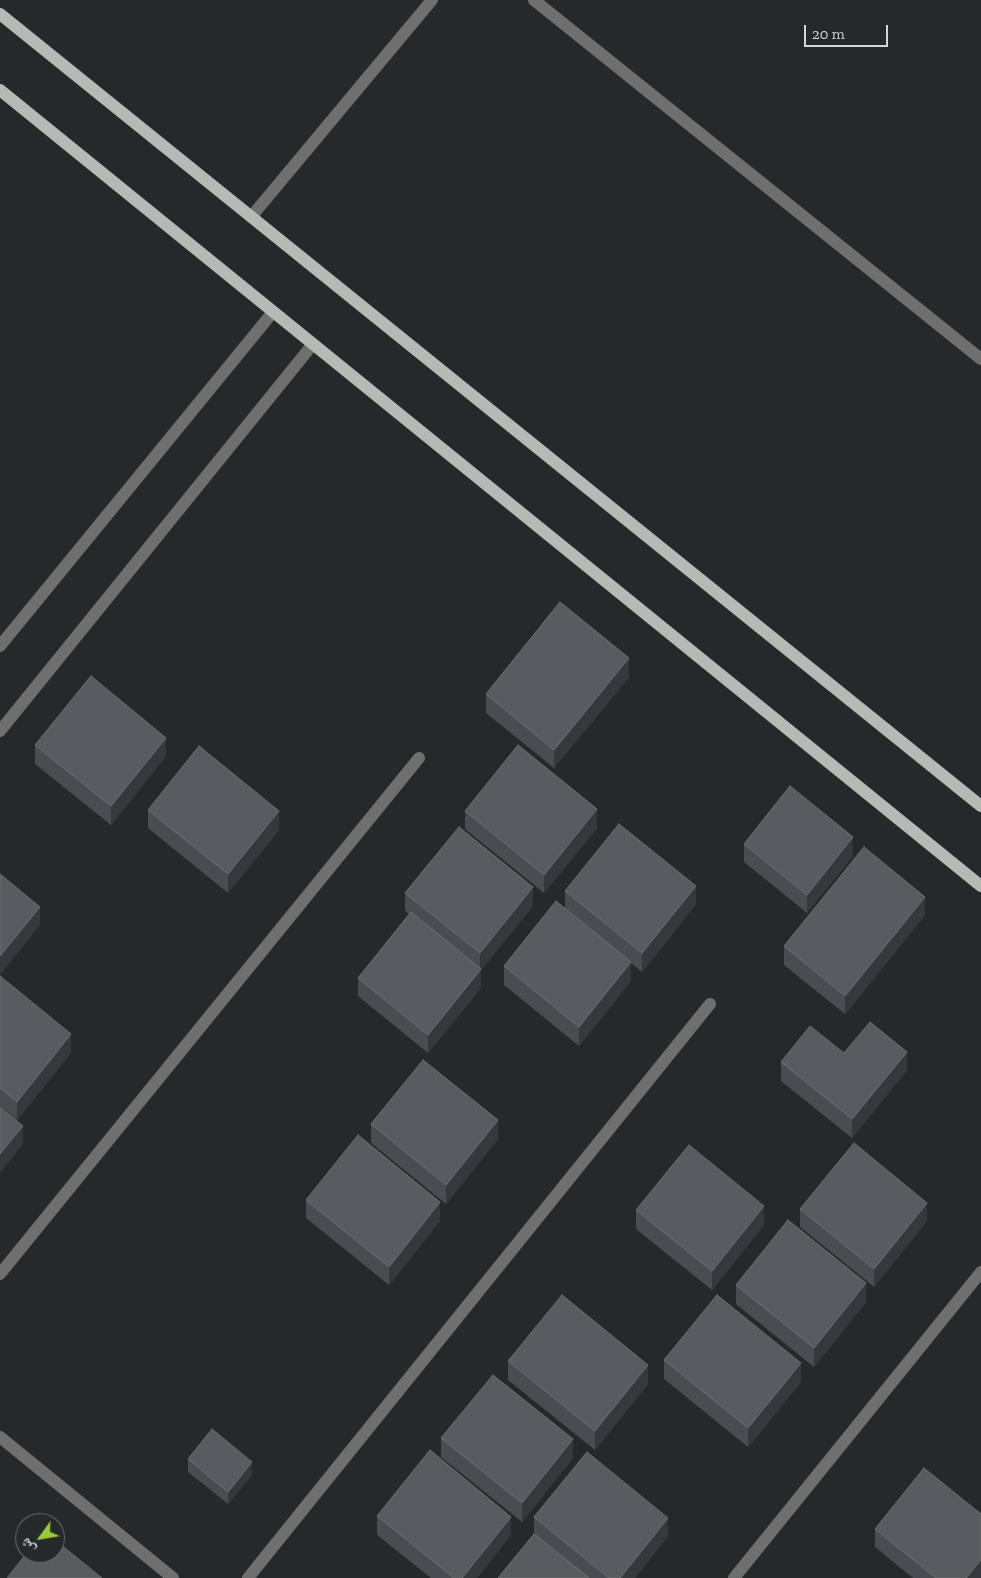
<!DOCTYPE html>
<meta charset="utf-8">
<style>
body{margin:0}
#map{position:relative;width:981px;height:1578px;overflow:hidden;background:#26292c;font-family:"Zilla Slab","Noto Naskh Arabic",serif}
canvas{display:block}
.north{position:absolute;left:15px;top:1513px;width:50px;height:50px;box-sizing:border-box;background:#26292c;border:1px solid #6c6e71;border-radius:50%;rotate:238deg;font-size:14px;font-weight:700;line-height:20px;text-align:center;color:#d4d6d9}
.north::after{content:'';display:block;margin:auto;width:18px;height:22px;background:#98cb37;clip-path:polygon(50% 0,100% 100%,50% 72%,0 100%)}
.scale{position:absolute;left:804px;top:25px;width:84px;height:22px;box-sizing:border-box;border:2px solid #d4d6d9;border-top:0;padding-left:6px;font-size:15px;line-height:18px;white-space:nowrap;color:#d4d6d9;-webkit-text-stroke:4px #26292c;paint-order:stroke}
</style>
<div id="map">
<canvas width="981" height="1578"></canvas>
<div class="north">ش</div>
<div class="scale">20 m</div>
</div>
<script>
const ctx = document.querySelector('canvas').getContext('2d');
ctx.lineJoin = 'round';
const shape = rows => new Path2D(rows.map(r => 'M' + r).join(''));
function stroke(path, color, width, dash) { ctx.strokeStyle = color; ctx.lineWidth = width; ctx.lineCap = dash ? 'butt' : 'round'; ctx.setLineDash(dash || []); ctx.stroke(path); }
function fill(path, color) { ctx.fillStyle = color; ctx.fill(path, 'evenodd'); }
const minor = shape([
 [534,0,981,359],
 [251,217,432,0],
 [0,646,273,312],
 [0,731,313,344],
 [0,1274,419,758],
 [0,1437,173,1578],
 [248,1578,710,1004],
 [734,1578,981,1272]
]);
const major = shape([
 [0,14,981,806],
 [0,90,981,886]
]);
const wall = shape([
 [629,677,554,768,486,713,486,694],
 [35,745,166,756,111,825,35,764],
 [148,810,279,830,228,893,148,828],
 [465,811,597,828,544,893,465,829],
 [744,844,853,856,807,913,744,862],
 [565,891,696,904,642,972,631,963,631,981,579,1046,504,985,504,966,565,908],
 [405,893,533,906,481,970,481,988,428,1053,358,996,358,978,409,914,405,911],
 [925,915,845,1014,784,965,784,946],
 [0,976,71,1053,17,1120,0,1106],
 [844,1053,907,1070,852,1138,781,1081,781,1062],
 [371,1124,498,1139,446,1204,371,1143],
 [306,1200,440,1221,389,1285,306,1218],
 [800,1209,927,1221,874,1287,800,1227],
 [636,1210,764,1225,712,1290,636,1229],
 [736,1285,866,1302,814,1367,736,1304],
 [664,1360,801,1382,748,1447,664,1379],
 [508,1361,648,1384,595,1450,508,1380],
 [441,1438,573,1458,522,1522,441,1457],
 [188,1459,252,1475,228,1504,188,1472],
 [377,1516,511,1535,477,1578,431,1578,377,1535],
 [534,1517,668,1536,635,1578,498,1578,534,1534],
 [875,1529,981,1578,913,1578,875,1547]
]);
const shadedWall = shape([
 [629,658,629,677,554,768,554,750],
 [166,738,166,756,111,825,111,806],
 [597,809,597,828,544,893,544,875],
 [279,811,279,830,228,893,228,874],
 [853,837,853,856,807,913,807,895],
 [696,886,696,904,642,972,642,953],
 [533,887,533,906,481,970,481,988,428,1053,428,1035,480,971,480,953],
 [925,897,925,915,845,1014,845,996],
 [40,907,40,925,0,975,0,956],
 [631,962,631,981,579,1046,579,1027],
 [71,1034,71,1053,17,1120,17,1102],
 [907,1052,907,1070,852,1138,852,1119],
 [498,1120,498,1139,446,1204,446,1185],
 [23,1126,23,1144,0,1173,0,1154],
 [440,1202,440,1221,389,1285,389,1267],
 [927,1203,927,1221,874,1287,874,1269],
 [764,1206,764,1225,712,1290,712,1271],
 [866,1283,866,1302,814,1367,814,1348],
 [801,1363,801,1382,748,1447,748,1428],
 [648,1365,648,1384,595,1450,595,1431],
 [573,1439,573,1458,522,1522,522,1503],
 [252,1462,252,1475,228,1504,228,1492],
 [511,1517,511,1535,477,1578,462,1578],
 [668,1518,668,1536,635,1578,620,1578],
 [981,1560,981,1578,966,1578]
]);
const building = shape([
 [560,602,629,658,554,750,486,694,560,602],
 [91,676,166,738,111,806,35,745,91,676],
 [518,745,597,809,544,875,465,811,518,745],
 [199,746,279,811,228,874,148,810,199,746],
 [790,786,853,837,807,895,744,844,790,786],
 [619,824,696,886,642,953,565,891,619,824],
 [459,827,533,887,480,953,405,893,459,827],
 [864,847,925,897,845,996,784,946,864,847],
 [0,874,40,907,0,956,0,874],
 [556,901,631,962,579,1027,504,966,556,901],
 [411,912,481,969,428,1035,358,978,411,912],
 [0,976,71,1034,17,1102,0,1088,0,976],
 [870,1022,907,1052,852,1119,781,1062,810,1026,844,1053,870,1022],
 [423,1060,498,1120,446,1185,371,1124,423,1060],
 [0,1107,23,1126,0,1154,0,1107],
 [358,1135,440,1202,389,1267,306,1200,358,1135],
 [854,1143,927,1203,874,1269,800,1209,854,1143],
 [689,1145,764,1206,712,1271,636,1210,689,1145],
 [788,1220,866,1283,814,1348,736,1285,788,1220],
 [562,1295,648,1365,595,1431,508,1361,562,1295],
 [717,1295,801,1363,748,1428,664,1360,717,1295],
 [493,1375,573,1439,522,1503,441,1438,493,1375],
 [212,1429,252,1462,228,1492,188,1459,212,1429],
 [430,1450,511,1517,462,1578,454,1578,377,1516,430,1450],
 [587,1452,668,1518,620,1578,609,1578,534,1517,587,1452],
 [924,1468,981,1514,981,1560,966,1578,936,1578,875,1529,924,1468],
 [534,1534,589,1578,498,1578,534,1534],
 [55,1540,102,1578,7,1578,27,1553,55,1553,55,1540]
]);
stroke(minor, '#6f706e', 12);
stroke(major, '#b7b9b4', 12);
fill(wall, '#494c50');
fill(shadedWall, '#35383c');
fill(building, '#585b5f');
stroke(building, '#6c6e72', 1);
</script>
